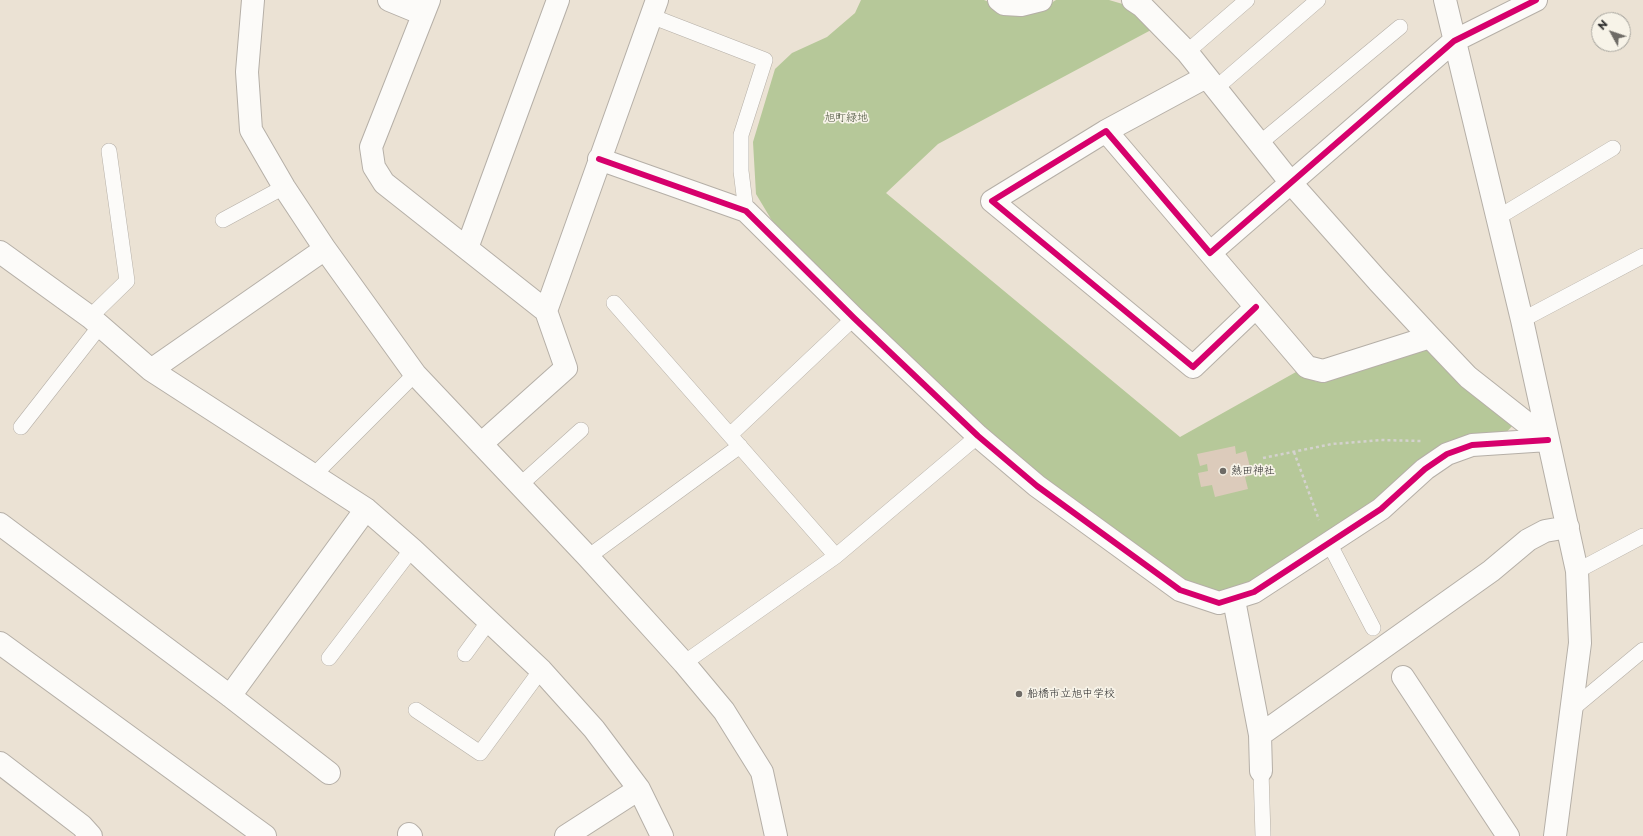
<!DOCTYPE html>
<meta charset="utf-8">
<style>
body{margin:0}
#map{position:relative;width:1643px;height:836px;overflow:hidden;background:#ebe2d4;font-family:"Playpen Sans",sans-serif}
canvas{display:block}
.north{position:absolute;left:1591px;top:12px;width:40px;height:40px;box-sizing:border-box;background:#f7f3e8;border:1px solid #a5a39c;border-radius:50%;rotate:310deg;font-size:11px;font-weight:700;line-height:16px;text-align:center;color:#2b2b2b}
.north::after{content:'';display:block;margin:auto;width:14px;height:18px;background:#6e6b66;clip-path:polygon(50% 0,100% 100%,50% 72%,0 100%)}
</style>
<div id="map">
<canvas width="1643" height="836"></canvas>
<div class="north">N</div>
</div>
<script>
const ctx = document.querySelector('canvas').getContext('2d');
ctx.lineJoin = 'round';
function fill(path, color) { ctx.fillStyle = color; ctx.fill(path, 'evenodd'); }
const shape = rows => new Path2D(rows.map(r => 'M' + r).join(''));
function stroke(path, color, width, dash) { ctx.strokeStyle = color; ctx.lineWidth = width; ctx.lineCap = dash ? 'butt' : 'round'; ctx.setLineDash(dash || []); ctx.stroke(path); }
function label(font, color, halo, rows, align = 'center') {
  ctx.font = font + ' "Playpen Sans","Klee One",sans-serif'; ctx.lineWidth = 3.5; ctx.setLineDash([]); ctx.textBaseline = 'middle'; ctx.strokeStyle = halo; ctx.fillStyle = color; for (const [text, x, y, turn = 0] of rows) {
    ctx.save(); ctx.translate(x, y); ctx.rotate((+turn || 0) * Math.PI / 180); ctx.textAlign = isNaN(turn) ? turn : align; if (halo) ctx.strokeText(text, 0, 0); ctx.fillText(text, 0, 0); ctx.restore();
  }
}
const forest = shape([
 [861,0,984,0,1004,8,1048,5,1056,0,1109,0,1126,5,1151,30,938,144,886,193,1180,437,1296,372,1317,382,1429,346,1514,424,1503,436,1376,502,1250,583,1218,593,1189,584,1043,478,985,427,860,312,777,229,756,194,753,142,775,69,792,53,827,37,855,13]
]);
const building = shape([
 [1235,446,1236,454,1246,451,1252,475,1245,477,1248,489,1215,497,1212,485,1201,487,1198,473,1208,471,1207,464,1200,466,1197,454]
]);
const path = shape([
 [1294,452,1319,520],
 [1263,458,1332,444,1381,440,1421,441]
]);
const service = shape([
 [651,16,765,60,741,135,741,171,746,211],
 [1187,52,1247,0],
 [1216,88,1318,0],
 [1260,143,1400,27],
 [1497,218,1613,148],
 [223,220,284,187],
 [614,303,836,556],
 [90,317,127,281,109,151],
 [1522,320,1643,256],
 [21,427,100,326],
 [730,435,854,318],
 [314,475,415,374],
 [520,485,581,430],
 [1329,543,1373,628],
 [588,557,740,446],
 [1577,571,1643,536],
 [465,654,489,621],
 [329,658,412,549],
 [684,663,836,556,978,436],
 [416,710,480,753,541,670],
 [1571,710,1643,650],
 [1261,771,1263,836]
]);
const minor = shape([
 [253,0,247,72,251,130,284,187,325,249,415,374,588,557,684,663,724,711,762,772,776,836],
 [389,0,423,14],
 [429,0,371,147,374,167,384,183,546,311,566,368,481,444],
 [999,0,1004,4,1021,5,1041,0],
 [1133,0,1142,6,1187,52,1291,183,1378,281,1430,337,1468,377,1548,440],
 [1445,0,1522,320,1577,571,1580,643,1555,836],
 [1106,131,1206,77],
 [599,159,746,211,854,318,978,436,1037,486,1180,590,1219,603,1254,592,1381,509,1425,469,1447,454,1472,445,1548,440],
 [467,248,558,0],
 [0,252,90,317,151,370,366,509,412,549,541,670,594,729,639,789,662,836],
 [1210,253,1307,367,1323,371,1430,337],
 [1256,307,1193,367,992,201,1106,131,1210,253,1454,41,1536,0],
 [546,311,657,0],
 [151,370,325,249],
 [0,524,230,696,329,773],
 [1234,600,1260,735,1261,771],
 [0,643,265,836],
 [1403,677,1508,836],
 [230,696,366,509],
 [1260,735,1491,571,1528,540,1545,531,1568,527],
 [0,763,82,826,91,836],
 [409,834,411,836],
 [566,836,639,789]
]);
const cycleway = shape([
 [599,159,746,211,854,318,978,436,1037,486,1180,590,1219,603,1254,592,1381,509,1425,469,1447,454,1472,445,1548,440],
 [1256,307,1193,367,992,201,1106,131,1210,253,1454,41,1536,0]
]);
const markers = [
 [1223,471,4,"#6e6b66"],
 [1019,694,4,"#6e6b66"]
];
const parkNames = [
 ["旭町緑地",846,118]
];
const poiNames = [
 ["熱田神社",1231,471],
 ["船橋市立旭中学校",1027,694]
];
fill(forest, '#b6c899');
fill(building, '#dccbbb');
stroke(service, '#b5afa7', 16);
stroke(minor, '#b5afa7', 24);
stroke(path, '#d4d2ce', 2.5, [3, 3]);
stroke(service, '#fcfbf9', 15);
stroke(minor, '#fcfbf9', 22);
stroke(cycleway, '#d6006c', 6);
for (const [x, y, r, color] of markers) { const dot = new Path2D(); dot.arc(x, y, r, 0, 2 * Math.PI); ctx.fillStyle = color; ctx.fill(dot); stroke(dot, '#f7f3e8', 1.5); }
label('11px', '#4c543e', '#f7f3e8', parkNames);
label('11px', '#2b2b2b', '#f7f3e8', poiNames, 'left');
</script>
